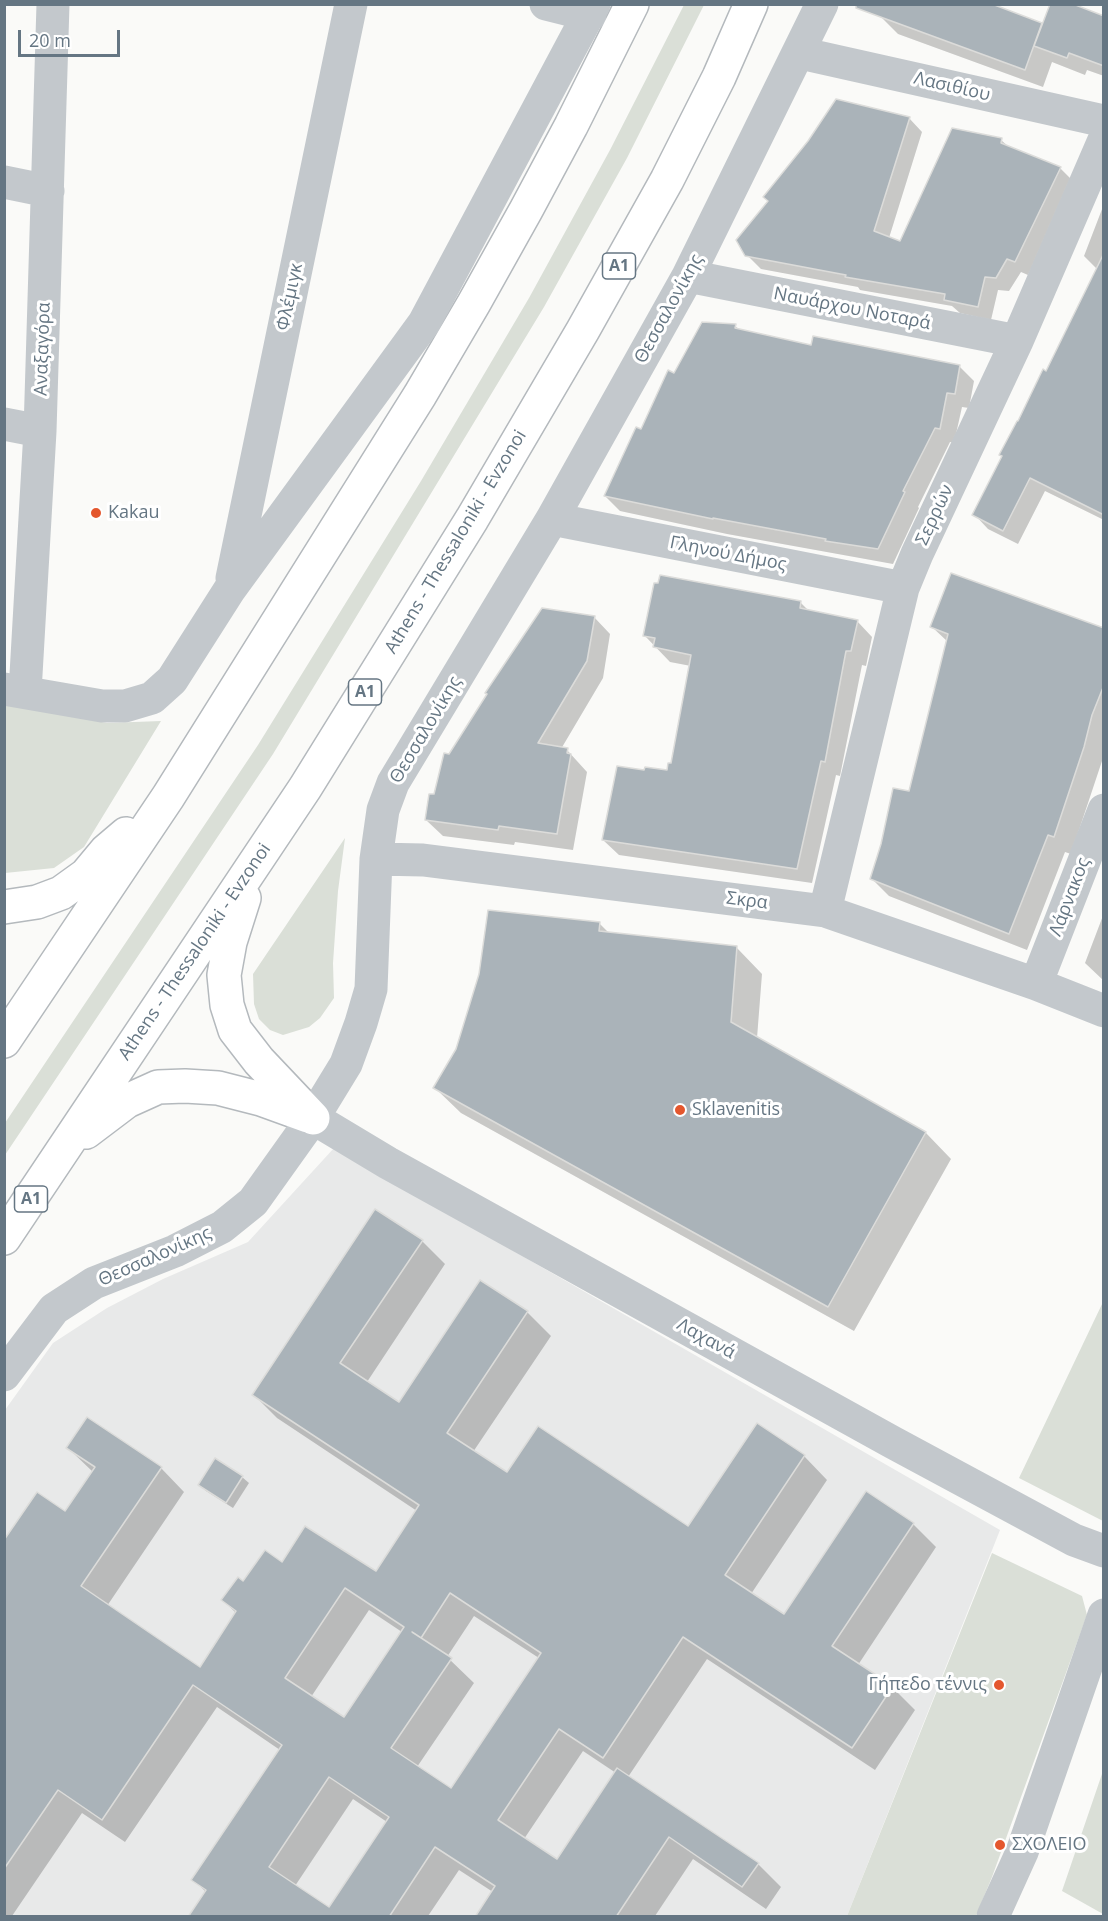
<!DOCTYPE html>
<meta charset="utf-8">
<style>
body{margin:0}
#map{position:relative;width:1108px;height:1921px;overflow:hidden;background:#fafaf8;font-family:"Open Sans",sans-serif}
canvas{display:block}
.frame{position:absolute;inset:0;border:6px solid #657683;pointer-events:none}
.scale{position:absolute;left:18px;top:30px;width:102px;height:27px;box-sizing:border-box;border:3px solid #657683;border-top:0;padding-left:8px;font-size:18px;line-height:21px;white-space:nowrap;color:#657683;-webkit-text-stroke:4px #fff;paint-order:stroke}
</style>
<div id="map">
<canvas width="1108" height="1921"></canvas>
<div class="frame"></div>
<div class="scale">20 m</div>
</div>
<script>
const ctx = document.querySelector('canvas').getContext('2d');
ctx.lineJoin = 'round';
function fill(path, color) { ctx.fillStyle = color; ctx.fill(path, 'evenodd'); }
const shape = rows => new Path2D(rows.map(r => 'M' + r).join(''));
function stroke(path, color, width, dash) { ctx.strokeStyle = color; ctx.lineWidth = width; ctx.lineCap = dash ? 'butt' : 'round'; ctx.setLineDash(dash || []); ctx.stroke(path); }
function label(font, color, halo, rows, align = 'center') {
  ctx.font = font + ' "Open Sans",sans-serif'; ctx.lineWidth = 6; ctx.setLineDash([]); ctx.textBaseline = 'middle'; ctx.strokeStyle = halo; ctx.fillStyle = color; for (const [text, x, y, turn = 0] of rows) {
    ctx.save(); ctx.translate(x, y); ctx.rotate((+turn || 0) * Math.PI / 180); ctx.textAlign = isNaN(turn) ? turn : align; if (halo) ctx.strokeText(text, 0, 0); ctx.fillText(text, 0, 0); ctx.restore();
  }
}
const built = shape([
 [334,1148,1000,1530,847,1916,5,1916,5,1410,53,1343,107,1308,163,1279,248,1242]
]);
const green = shape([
 [684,5,704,5,627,158,544,307,273,754,5,1155,5,1123,258,745,421,481,529,298,610,150],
 [4,704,107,723,161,721,84,847,54,868,5,873],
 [345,838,338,891,333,963,334,998,320,1018,309,1027,283,1035,270,1030,259,1019,254,1004,253,974],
 [1103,1302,1103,1521,1019,1478],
 [992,1553,1082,1596,1087,1615,992,1877,976,1916,847,1916],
 [1103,1771,1104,1914,1103,1914,1062,1891]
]);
const shadow = shape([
 [880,16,1041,24,1043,26,1104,17,1104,76,1087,70,1085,75,1052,62,1043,87,898,34],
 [909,118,922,132,889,238,901,243,1001,140,1009,147,1060,168,1074,182,1028,275,1021,272,1009,291,998,290,991,320,960,313,952,306,860,290,858,287,761,269,747,255],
 [1104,204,1104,520,1045,491,1018,544,988,529,974,514,1047,373,1097,269,1084,256],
 [735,326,740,330,812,346,959,366,974,381,969,408,962,407,954,443,950,442,918,507,919,508,893,564,727,534,620,511,605,496,675,375],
 [801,603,810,612,857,621,872,637,866,666,862,665,840,776,836,775,812,883,619,855,603,840,668,772,672,765,691,666,670,662,645,636],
 [594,617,610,634,603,678,561,749,567,750,587,772,573,850,515,842,514,845,443,836,426,820,450,755],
 [932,627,1104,630,1104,755,1071,854,1065,852,1027,950,889,896,872,879,910,793,948,642],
 [1104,913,1104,981,1085,963],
 [599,923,610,934,737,948,762,974,757,1038,926,1133,951,1159,854,1331,461,1113,435,1088],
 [422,1241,445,1264,367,1382,399,1404,527,1312,551,1336,473,1452,507,1474,688,1528,804,1456,827,1480,751,1594,784,1616,913,1524,936,1547,858,1665,892,1687,915,1710,875,1770,707,1659,628,1777,758,1864,781,1887,766,1909,693,1859,655,1916,477,1916,493,1892,459,1870,428,1916,189,1916,206,1892,193,1879,280,1750,217,1707,125,1842,82,1813,12,1916,4,1916,4,1542,65,1513,93,1472,68,1448,161,1468,184,1492,107,1606,200,1669,236,1613,223,1600,243,1583,282,1564,376,1573,417,1511,277,1418,254,1395],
 [369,1610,402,1632,344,1719,311,1697],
 [474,1616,539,1658,452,1790,417,1767,474,1683,447,1657],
 [583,1751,616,1773,558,1861,524,1839],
 [353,1799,387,1822,329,1909,295,1886],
 [242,1477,249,1483,233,1508,206,1491,200,1485]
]);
const building = shape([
 [856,4,992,4,1042,23,1025,70,856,8,856,4],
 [1050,4,1073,4,1104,16,1104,66,1069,53,1067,58,1034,46,1050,4],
 [836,99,910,117,874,231,900,241,952,128,1002,138,1001,143,1061,167,1015,262,1007,259,996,278,985,277,978,307,944,300,945,294,845,277,846,275,745,256,736,240,768,201,763,197,808,141,836,99],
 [1104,253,1104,515,1030,478,1003,531,972,515,1002,456,999,455,1017,421,1018,421,1043,369,1046,371,1104,253],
 [702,322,736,324,735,328,811,345,813,336,960,365,955,394,947,393,940,429,935,428,903,491,905,492,878,549,825,541,826,539,713,518,713,519,604,496,636,427,641,429,668,370,674,373,702,322],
 [951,573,1104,628,1104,685,1092,715,1084,747,1054,837,1048,835,1009,934,870,879,881,844,893,788,909,791,948,634,930,627,951,573],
 [660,575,801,601,800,608,858,620,851,651,846,651,825,762,821,761,797,869,602,840,617,766,644,770,645,767,667,770,668,763,671,763,691,655,653,647,655,638,643,636,654,583,658,583,660,575],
 [542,608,595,616,587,661,538,743,568,748,567,753,571,754,557,834,499,826,498,830,425,820,429,794,434,794,444,753,449,754,487,694,485,693,542,608],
 [488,910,600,922,599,931,737,946,731,1022,926,1132,828,1307,433,1088,456,1049,479,974,488,910],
 [375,1209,423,1240,340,1363,399,1402,480,1280,528,1311,447,1433,507,1472,538,1426,688,1526,757,1423,805,1455,725,1575,784,1614,866,1491,914,1523,832,1646,893,1686,852,1748,683,1637,603,1758,559,1729,498,1820,557,1859,617,1768,759,1863,742,1887,669,1837,616,1917,475,1917,495,1886,435,1847,389,1917,188,1917,206,1890,191,1880,282,1745,193,1685,102,1820,58,1790,4,1869,4,1540,37,1492,65,1511,95,1467,66,1448,87,1417,162,1467,81,1586,200,1667,236,1611,221,1600,238,1577,243,1581,265,1550,282,1562,305,1526,376,1571,419,1505,252,1395,375,1209],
 [345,1588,404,1627,344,1717,285,1678,345,1588],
 [450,1593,541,1653,451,1788,391,1748,452,1658,412,1632,421,1638,450,1593],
 [329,1777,389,1817,329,1907,269,1867,329,1777],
 [215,1458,243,1476,226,1503,198,1485,215,1458]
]);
const minor = shape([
 [546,4,590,15],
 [800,53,1104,121],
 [4,182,48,191],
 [688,276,1017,341],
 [4,424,40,431],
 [552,519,903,588],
 [232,578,351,4],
 [4,689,102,706,125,706,152,698,172,680,230,589,424,323,594,4],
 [25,692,40,431,53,4],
 [376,859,423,860,825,911,1036,984,1104,1011],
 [825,911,903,588,917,554,1017,341,1104,140],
 [1036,984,1104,810],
 [313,1118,388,1163,892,1442,1074,1540,1104,1551],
 [4,1375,54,1309,94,1283,175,1251,222,1227,253,1202,313,1118,346,1064,361,1023,371,989,376,859,383,810,393,783,552,519,688,276,822,4],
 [993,1916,1022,1852,1104,1615]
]);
const highway = shape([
 [244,898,230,942,224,975,227,1005,235,1030,259,1061,313,1118],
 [4,907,37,902,61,893,86,875,106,851,126,834],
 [4,1041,168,797,420,395,474,303,526,210,571,126,632,4],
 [86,1132,127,1101,158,1087,185,1086,218,1088,261,1099,308,1116],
 [4,1238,305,788,472,519,583,330,667,180,719,77,751,4]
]);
const markers = [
 [96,513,6,"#e4572e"],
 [680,1110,6,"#e4572e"],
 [999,1685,6,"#e4572e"],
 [1000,1845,6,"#e4572e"]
];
const shields = [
 [619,266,33],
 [365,692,33],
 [31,1199,33]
];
const shieldNames = [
 ["Α1",619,266],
 ["Α1",365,692],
 ["Α1",31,1199]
];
const streetNames = [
 ["Λασιθίου",952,87,13],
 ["Φλέμιγκ",290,297,-78],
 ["Θεσσαλονίκης",669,309,-61],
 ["Ναυάρχου Νοταρά",852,309,11],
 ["Αναξαγόρα",43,349,-88],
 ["Σερρών",935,515,-65],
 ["Athens - Thessaloniki - Evzonoi",456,542,-59],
 ["Γληνού Δήμος",728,554,11],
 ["Θεσσαλονίκης",426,730,-59],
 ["Λάρνακος",1070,897,-69],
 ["Σκρα",747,901,7],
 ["Athens - Thessaloniki - Evzonoi",195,952,-56],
 ["Θεσσαλονίκης",155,1257,-24],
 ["Λαχανά",706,1339,29]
];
const poiNames = [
 ["Kakau",108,513],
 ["Sklavenitis",692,1110],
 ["Γήπεδο τέννις",987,1685,"right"],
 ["ΣΧΟΛΕΙΟ",1012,1845]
];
fill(built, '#e8e9e9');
fill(green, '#dadfd7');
fill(shadow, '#0003');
fill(building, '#aab3b9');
stroke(building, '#dcdcda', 1.5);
stroke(highway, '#b4b9bd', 36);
stroke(minor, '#c3c8cc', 33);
stroke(highway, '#fff', 33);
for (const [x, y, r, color] of markers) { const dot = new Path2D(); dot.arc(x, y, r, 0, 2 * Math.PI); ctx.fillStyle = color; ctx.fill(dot); stroke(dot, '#fff', 2); }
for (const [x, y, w] of shields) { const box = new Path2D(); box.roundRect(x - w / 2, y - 13, w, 26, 4.5); ctx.fillStyle = '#fff'; ctx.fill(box); stroke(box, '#657683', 1.5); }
label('bold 16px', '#657683', null, shieldNames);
label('18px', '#657683', '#fff', streetNames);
label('18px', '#657683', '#fff', poiNames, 'left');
</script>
